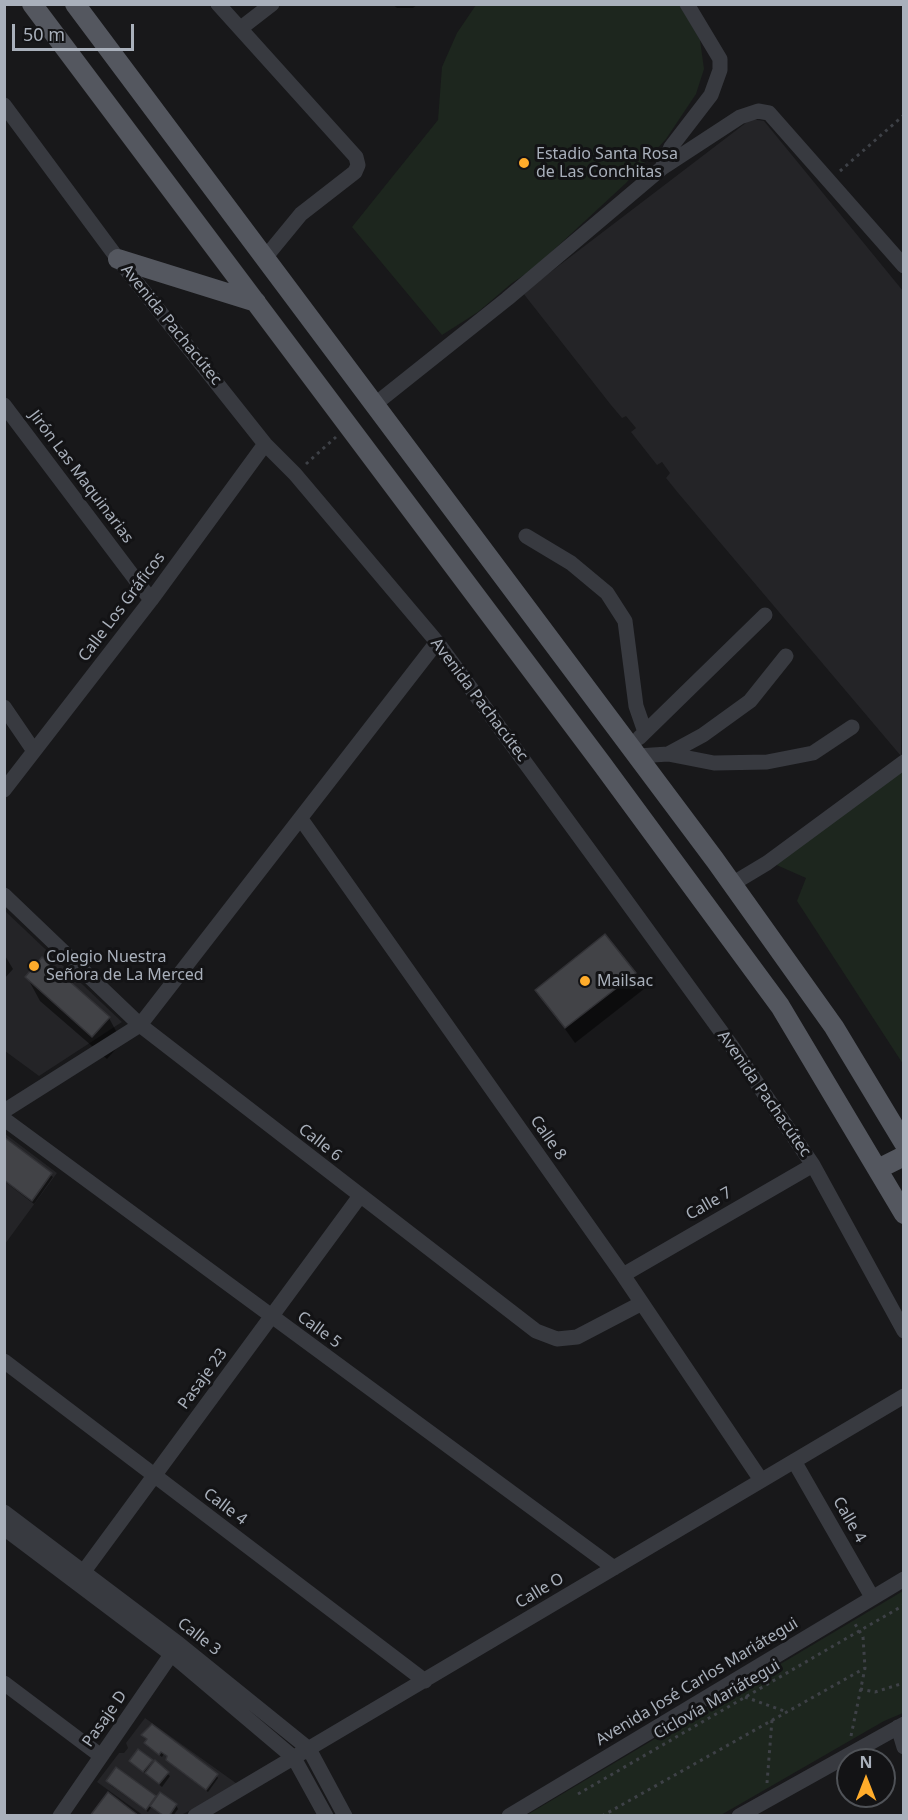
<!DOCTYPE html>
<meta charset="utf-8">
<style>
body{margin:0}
#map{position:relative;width:908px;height:1820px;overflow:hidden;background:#18181a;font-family:"Noto Sans",sans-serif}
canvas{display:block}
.frame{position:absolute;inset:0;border:6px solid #a9b0bb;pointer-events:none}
.north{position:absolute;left:836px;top:1748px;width:60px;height:60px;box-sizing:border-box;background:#131315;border:2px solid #4f5257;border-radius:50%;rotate:0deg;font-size:16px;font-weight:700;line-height:24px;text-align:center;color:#a9b0bb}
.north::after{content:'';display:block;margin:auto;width:21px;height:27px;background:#ffac2b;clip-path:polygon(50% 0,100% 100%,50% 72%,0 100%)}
.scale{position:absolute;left:12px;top:24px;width:122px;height:27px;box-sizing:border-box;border:3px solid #a9b0bb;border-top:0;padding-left:8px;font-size:18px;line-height:21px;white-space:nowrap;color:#a9b0bb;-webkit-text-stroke:4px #131315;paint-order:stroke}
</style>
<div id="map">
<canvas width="908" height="1820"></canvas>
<div class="frame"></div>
<div class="north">N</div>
<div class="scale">50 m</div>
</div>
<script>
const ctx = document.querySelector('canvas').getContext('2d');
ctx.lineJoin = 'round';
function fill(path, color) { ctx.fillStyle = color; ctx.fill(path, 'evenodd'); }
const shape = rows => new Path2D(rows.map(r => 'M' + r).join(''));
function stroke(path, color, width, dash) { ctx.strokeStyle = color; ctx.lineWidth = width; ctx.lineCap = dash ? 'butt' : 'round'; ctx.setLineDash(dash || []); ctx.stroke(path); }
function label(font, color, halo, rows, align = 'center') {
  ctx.font = font + ' "Noto Sans",sans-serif'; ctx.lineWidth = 6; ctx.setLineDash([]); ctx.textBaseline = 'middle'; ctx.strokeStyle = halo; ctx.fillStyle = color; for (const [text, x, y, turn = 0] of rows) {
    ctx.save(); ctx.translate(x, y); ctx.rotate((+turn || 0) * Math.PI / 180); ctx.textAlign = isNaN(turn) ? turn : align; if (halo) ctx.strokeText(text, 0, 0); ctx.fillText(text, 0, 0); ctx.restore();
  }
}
const built = shape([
 [751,119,764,121,903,291,901,756,679,494,666,478,670,473,662,462,657,465,631,432,636,428,626,416,622,418,611,405,523,293],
 [4,910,122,1022,39,1076,5,1051],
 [4,1133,57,1173,5,1244,4,1244],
 [145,1718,240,1786,181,1815,144,1816,97,1782,119,1753,124,1753,128,1748,126,1743]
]);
const green = shape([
 [476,5,680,5,700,40,704,69,696,94,666,139,626,183,533,269,512,283,478,312,442,335,352,227,438,120,442,67,457,33],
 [903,759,903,1064,797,901,806,878,772,863],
 [903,1591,903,1713,884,1721,721,1815,527,1815]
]);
const shadow = shape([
 [392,4,418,4,413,8,397,8],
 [4,954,13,969,4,979],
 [635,973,644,989,575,1043,537,990],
 [27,977,109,1018,122,1042,107,1059,40,1001],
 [4,1139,53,1177,34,1204,4,1181],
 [149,1726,216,1775,218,1778,208,1792,170,1763,169,1758,164,1754,162,1757,148,1747,148,1741,143,1735],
 [130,1761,152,1761,170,1776,162,1787],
 [116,1770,157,1799,176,1805,178,1809,173,1816,163,1816,152,1806,148,1812,110,1785,108,1781]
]);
const building = shape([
 [605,934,636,973,565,1028,535,990,605,934],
 [42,957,110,1017,92,1037,25,977,42,957],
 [4,1137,52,1173,32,1201,4,1180,4,1137],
 [152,1724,218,1774,206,1790,166,1760,167,1756,161,1752,159,1755,144,1743,147,1739,141,1735,152,1724],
 [138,1749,153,1760,143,1772,129,1761,138,1749],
 [155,1760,169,1772,159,1784,145,1773,155,1760],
 [116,1767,156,1796,146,1810,106,1781,116,1767],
 [108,1792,139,1816,90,1816,108,1792],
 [160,1792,177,1804,169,1816,164,1816,150,1806,160,1792]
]);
const path = shape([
 [840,171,904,115],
 [306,464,336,437],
 [860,1689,875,1692,904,1683],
 [745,1697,787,1712],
 [851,1736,865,1668,863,1637,855,1624],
 [767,1783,772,1720],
 [578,1794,904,1605],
 [602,1816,865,1668]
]);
const minor = shape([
 [218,4,356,157,358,165,355,172,301,214,264,259],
 [241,28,272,4],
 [4,105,118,259,265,444,295,474,437,642,611,880,733,1048,813,1165,904,1331],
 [662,168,740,117,758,111,769,113,904,266],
 [4,405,151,600],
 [374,405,507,299,662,168,671,147,711,95,720,70,720,59,687,4],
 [526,536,571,563,607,593,625,621,636,706,645,732],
 [4,707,34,751],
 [639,738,765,615],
 [668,754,703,735,750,701,786,656],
 [638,756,668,754,714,763,767,762,813,753,852,727],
 [4,790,151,600,265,444],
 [301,819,623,1275,761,1480],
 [732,884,767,863,904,762],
 [4,895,140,1025,536,1331,557,1339,577,1337,642,1303],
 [4,1111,140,1025,437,642],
 [4,1119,614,1568],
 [623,1275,813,1165],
 [4,1361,425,1681],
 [794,1461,872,1597],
 [4,1512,179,1644,309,1749,345,1816],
 [4,1528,171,1654,294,1758,326,1816],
 [76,1582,360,1196],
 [4,1683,101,1756],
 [898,1727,904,1747],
 [60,1816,177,1646],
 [195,1816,904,1396],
 [509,1816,904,1579],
 [739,1816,904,1724]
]);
const major = shape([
 [32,4,602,764,780,1006,904,1214],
 [75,4,715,860,834,1027,904,1143],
 [118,259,256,302],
 [878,1169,904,1156]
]);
const markers = [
 [524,163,6,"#ffac2b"],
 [34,966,6,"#ffac2b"],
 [585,981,6,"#ffac2b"]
];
const poiNames = [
 ["Estadio Santa Rosa",536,154],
 ["de Las Conchitas",536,172],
 ["Colegio Nuestra",46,957],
 ["Señora de La Merced",46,975],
 ["Mailsac",597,981]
];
const streetNames = [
 ["Avenida Pachacútec",171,325,51],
 ["Jirón Las Maquinarias",81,477,53],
 ["Calle Los Gráficos",122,607,-53],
 ["Avenida Pachacútec",479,700,53],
 ["Avenida Pachacútec",764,1094,55],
 ["Calle 8",548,1138,55],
 ["Calle 6",320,1143,38],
 ["Calle 7",709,1204,-30],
 ["Calle 5",319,1330,36],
 ["Pasaje 23",203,1379,-54],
 ["Calle 4",225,1507,37],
 ["Calle 4",849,1520,60],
 ["Calle O",540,1591,-31],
 ["Calle 3",199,1637,38],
 ["Avenida José Carlos Mariátegui",697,1682,-31],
 ["Ciclovía Mariátegui",717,1700,-30],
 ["Pasaje D",105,1719,-55]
];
fill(built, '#242427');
fill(green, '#1d261e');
fill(shadow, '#0007');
fill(building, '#424347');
stroke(building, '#323236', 1.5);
stroke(path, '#3e4147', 3, [3, 4.5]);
stroke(minor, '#383a40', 15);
stroke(major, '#54575f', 20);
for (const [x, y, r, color] of markers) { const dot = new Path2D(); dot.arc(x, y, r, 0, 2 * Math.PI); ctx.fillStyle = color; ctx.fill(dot); stroke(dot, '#131315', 2); }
label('16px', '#a9b0bb', '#131315', poiNames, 'left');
label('16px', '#a9b0bb', '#131315', streetNames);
</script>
